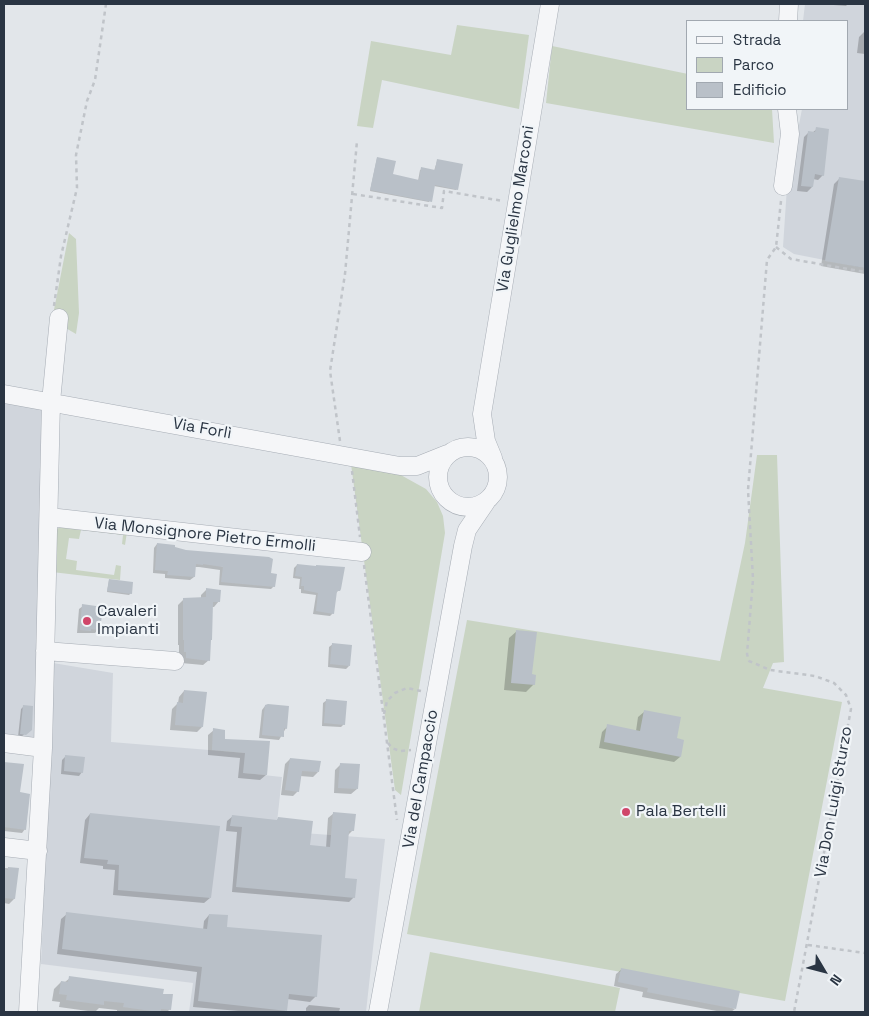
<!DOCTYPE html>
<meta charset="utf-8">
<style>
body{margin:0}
#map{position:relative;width:869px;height:1016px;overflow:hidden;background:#e2e6ea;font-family:"Space Grotesk",sans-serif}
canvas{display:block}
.frame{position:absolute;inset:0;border:5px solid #2a3543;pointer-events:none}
.legend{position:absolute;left:686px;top:20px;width:162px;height:90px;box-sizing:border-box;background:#f1f5f8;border:1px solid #a1a8b0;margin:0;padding:6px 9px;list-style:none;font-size:15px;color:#2a3543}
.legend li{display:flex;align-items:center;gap:10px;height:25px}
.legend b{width:25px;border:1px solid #a1a8b0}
.north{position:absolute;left:799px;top:946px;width:50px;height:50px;-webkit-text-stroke:4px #f1f5f8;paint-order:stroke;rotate:127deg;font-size:14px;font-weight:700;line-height:20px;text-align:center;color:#2a3543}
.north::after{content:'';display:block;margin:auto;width:18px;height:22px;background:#2a3543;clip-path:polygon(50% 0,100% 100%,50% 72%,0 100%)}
</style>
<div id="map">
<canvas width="869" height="1016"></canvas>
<div class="frame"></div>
<ul class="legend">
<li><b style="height:6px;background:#f5f6f8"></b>Strada</li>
<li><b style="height:14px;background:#c9d4c3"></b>Parco</li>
<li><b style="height:14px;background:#b9c0c8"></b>Edificio</li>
</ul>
<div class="north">N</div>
</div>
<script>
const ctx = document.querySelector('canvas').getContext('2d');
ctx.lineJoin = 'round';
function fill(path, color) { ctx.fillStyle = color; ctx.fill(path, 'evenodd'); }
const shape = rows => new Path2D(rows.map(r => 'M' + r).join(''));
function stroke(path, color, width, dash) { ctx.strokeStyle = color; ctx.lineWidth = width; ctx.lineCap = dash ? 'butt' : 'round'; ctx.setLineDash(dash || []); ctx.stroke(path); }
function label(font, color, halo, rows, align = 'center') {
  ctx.font = font + ' "Space Grotesk",sans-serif'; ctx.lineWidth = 4.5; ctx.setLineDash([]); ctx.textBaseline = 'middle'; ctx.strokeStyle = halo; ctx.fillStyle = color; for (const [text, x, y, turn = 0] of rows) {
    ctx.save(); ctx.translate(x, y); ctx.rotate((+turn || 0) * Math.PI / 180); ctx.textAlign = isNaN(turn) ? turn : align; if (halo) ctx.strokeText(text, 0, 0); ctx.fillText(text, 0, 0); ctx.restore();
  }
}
const built = shape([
 [805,4,865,4,865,268,794,254,783,247,787,187,802,109,848,109,848,21,803,21],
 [4,390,48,398,37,743,4,739],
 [53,663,113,673,111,742,246,753,244,773,282,777,276,831,385,839,366,1012,189,1012,193,983,41,964]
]);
const green = shape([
 [457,25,529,35,519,109,382,80,373,128,357,126,371,41,451,55],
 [552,46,688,74,688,109,772,109,774,143,546,103],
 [69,233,76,239,79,313,76,334,52,320],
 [757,455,777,455,784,662,773,663,763,688,842,702,785,1001,407,934,467,620,720,661,745,543],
 [351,464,399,474,426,489,437,502,443,516,445,533,401,795,395,790],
 [63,525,127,532,125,545,122,544,123,535,81,530,79,539,69,538,66,559,77,561,76,570,114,575,116,565,121,566,120,580,52,572,57,529],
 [430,952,620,988,615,1012,419,1012]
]);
const shadow = shape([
 [821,4,848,4,846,6],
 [864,32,865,54,857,53,859,37],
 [817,129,823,175,818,180,813,179,812,187,807,192,797,191,804,137,809,132,812,133],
 [377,158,391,175,418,181,420,170,422,169,434,171,437,161,457,189,456,190,434,186,429,202,370,191],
 [839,179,865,183,865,274,821,266,834,184],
 [157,544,173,548,274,586,271,589,219,585,220,570,199,567,195,567,194,577,190,580,165,578,165,574,153,573,154,548],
 [297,565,338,591,335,594,333,613,330,616,313,614,316,595,301,593,301,589,299,589,300,579,293,578,294,568],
 [109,580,131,593,129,595,107,592],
 [206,590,219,601,214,607,211,607,209,660,203,665,181,663,179,657,179,645,178,645,178,605,184,599,201,599,201,595],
 [83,606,99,629,95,633,77,633,79,609],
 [517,631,534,684,526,692,504,690,509,638],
 [333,644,349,666,346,669,328,667,329,647],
 [184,691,202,727,197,732,170,730,172,709,178,703,179,697],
 [327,700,344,724,341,727,322,726,323,703],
 [24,706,30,729,21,737,18,737,21,709],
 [265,706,286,728,279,740,259,738,262,710],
 [644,712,676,739,680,757,674,762,599,748,602,732,608,726,636,731,638,717],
 [214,730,224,740,268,742,266,775,260,780,238,778,240,758,208,755,208,735],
 [66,756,82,772,79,776,61,774,62,760],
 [290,759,318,772,313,777,300,776,298,791,293,796,281,795,285,764],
 [4,763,22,765,19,793,25,829,22,833,4,831],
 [341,764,357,789,351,794,334,793,335,770],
 [334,813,353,830,347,836,343,879,354,897,349,902,232,892,237,832,226,831,227,821,233,816,276,821,278,819,309,846,326,848,328,818],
 [90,814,210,898,204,903,113,895,115,870,103,869,103,866,80,863,85,820],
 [4,868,18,869,14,899,9,904,4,903],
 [67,914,203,930,204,921,209,915,316,996,310,1002,287,999,286,1010,283,1012,250,1012,193,1007,197,972,57,954,61,919],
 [622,969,735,1009,731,1012,722,1012,642,997,643,992,614,986,616,974],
 [70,978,170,1009,167,1012,117,1012,117,1010,99,1008,95,1012,59,1007,60,1002,52,1001,54,989,61,982,65,982],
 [309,1005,340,1008,339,1012,306,1012,306,1008]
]);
const building = shape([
 [816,127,829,129,824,176,815,174,813,187,801,186,808,131,815,132],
 [377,157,396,161,393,174,419,180,421,167,435,170,437,159,463,164,458,190,435,185,432,202,370,190],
 [839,177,865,181,865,268,825,261],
 [157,543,175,545,175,547,186,550,269,557,273,559,271,573,277,574,275,587,221,582,223,567,203,564,203,565,196,564,195,577,167,575,168,571,155,570],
 [297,564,316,566,316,565,345,567,341,589,340,591,337,591,334,614,316,611,318,593,304,590,304,586,301,586,302,577,295,576],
 [109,579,133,582,132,594,107,591],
 [206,588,221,590,220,602,213,602,212,640,211,640,210,661,186,658,186,652,184,652,184,640,183,640,183,598,206,597],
 [82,604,103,607,100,630,91,629,91,631,80,630],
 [516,630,537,632,532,674,536,675,535,685,511,683],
 [332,643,352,645,350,666,330,664],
 [184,690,207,692,203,727,175,725,177,702,183,703],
 [326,699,347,701,345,725,324,723],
 [268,704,289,706,287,729,284,728,284,737,262,735,265,705],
 [23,705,33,706,32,730,26,735,20,734],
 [644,710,681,717,677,738,684,740,681,757,604,742,607,724,640,731],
 [213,728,225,730,225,739,270,741,267,775,243,773,245,753,212,750],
 [65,755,85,757,83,773,64,771],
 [290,758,321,761,319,772,302,771,299,792,285,790],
 [4,762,24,764,20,792,30,794,26,830,4,827],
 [340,763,360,764,358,789,338,788],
 [333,812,356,814,354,831,349,831,345,878,357,879,355,898,236,887,242,827,230,826,232,815,277,820,278,817,313,821,310,845,330,847],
 [90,813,220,826,211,898,118,890,119,865,107,864,108,860,84,858],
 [8,867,19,868,15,899,4,898,4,869,8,870],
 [66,912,207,929,209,914,228,915,227,927,322,935,317,997,289,994,287,1011,198,1001,202,967,62,949],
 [621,968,740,991,736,1009,647,992,648,988,618,982],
 [69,976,164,989,163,994,173,994,171,1010,161,1009,161,1012,159,1012,123,1007,124,1003,104,1001,104,1005,66,1000,67,995,59,994,61,981,68,982]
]);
const path = shape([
 [353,194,442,208,444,191,503,201],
 [781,201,776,247,767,260,748,490,753,579,747,654,749,661,770,670,815,676,834,683,846,695,851,709,794,1012],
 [776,247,791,259,865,272],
 [54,306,61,256,77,188,76,155,87,101,95,80,106,4],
 [340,441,330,371,345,274,357,141],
 [352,471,360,537],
 [364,565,397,820],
 [384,714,387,701,395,693,407,688,421,691],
 [388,743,392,748,400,751,411,750],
 [808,945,865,953]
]);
const minor = shape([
 [788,21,789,4],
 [783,186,790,134,787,109],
 [4,394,400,466,417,466,447,454],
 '438 477a30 30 0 1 1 60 0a30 30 0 1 1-60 0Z',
 [493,458,486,441,482,414,550,4],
 [49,517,362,552],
 [45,651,175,661],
 [4,743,43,748],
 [4,847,38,851],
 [28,1012,43,748,51,402,59,318],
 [378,1012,463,546,467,530,486,502]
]);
const markers = [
 [87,621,5,"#d0466a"],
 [626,812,5,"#d0466a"]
];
const streetNames = [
 ["Via Guglielmo Marconi",516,209,-81],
 ["Via Forlì",202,429,10],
 ["Via Monsignore Pietro Ermolli",205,535,6],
 ["Via del Campaccio",421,779,-80],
 ["Via Don Luigi Sturzo",834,802,-80]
];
const poiNames = [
 ["Cavaleri",97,612],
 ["Impianti",97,630],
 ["Pala Bertelli",636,812]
];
fill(built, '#d0d5dc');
fill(green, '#c9d4c3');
fill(shadow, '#0003');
fill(building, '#b9c0c8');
stroke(minor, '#a7adb5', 19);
stroke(path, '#c0c4c9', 2.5, [4, 4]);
stroke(minor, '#f5f6f8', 18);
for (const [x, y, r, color] of markers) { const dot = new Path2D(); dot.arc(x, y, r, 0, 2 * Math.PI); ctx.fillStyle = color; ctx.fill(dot); stroke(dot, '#f1f5f8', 2); }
label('16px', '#2a3543', '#f1f5f8', streetNames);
label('16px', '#2a3543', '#f1f5f8', poiNames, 'left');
</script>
